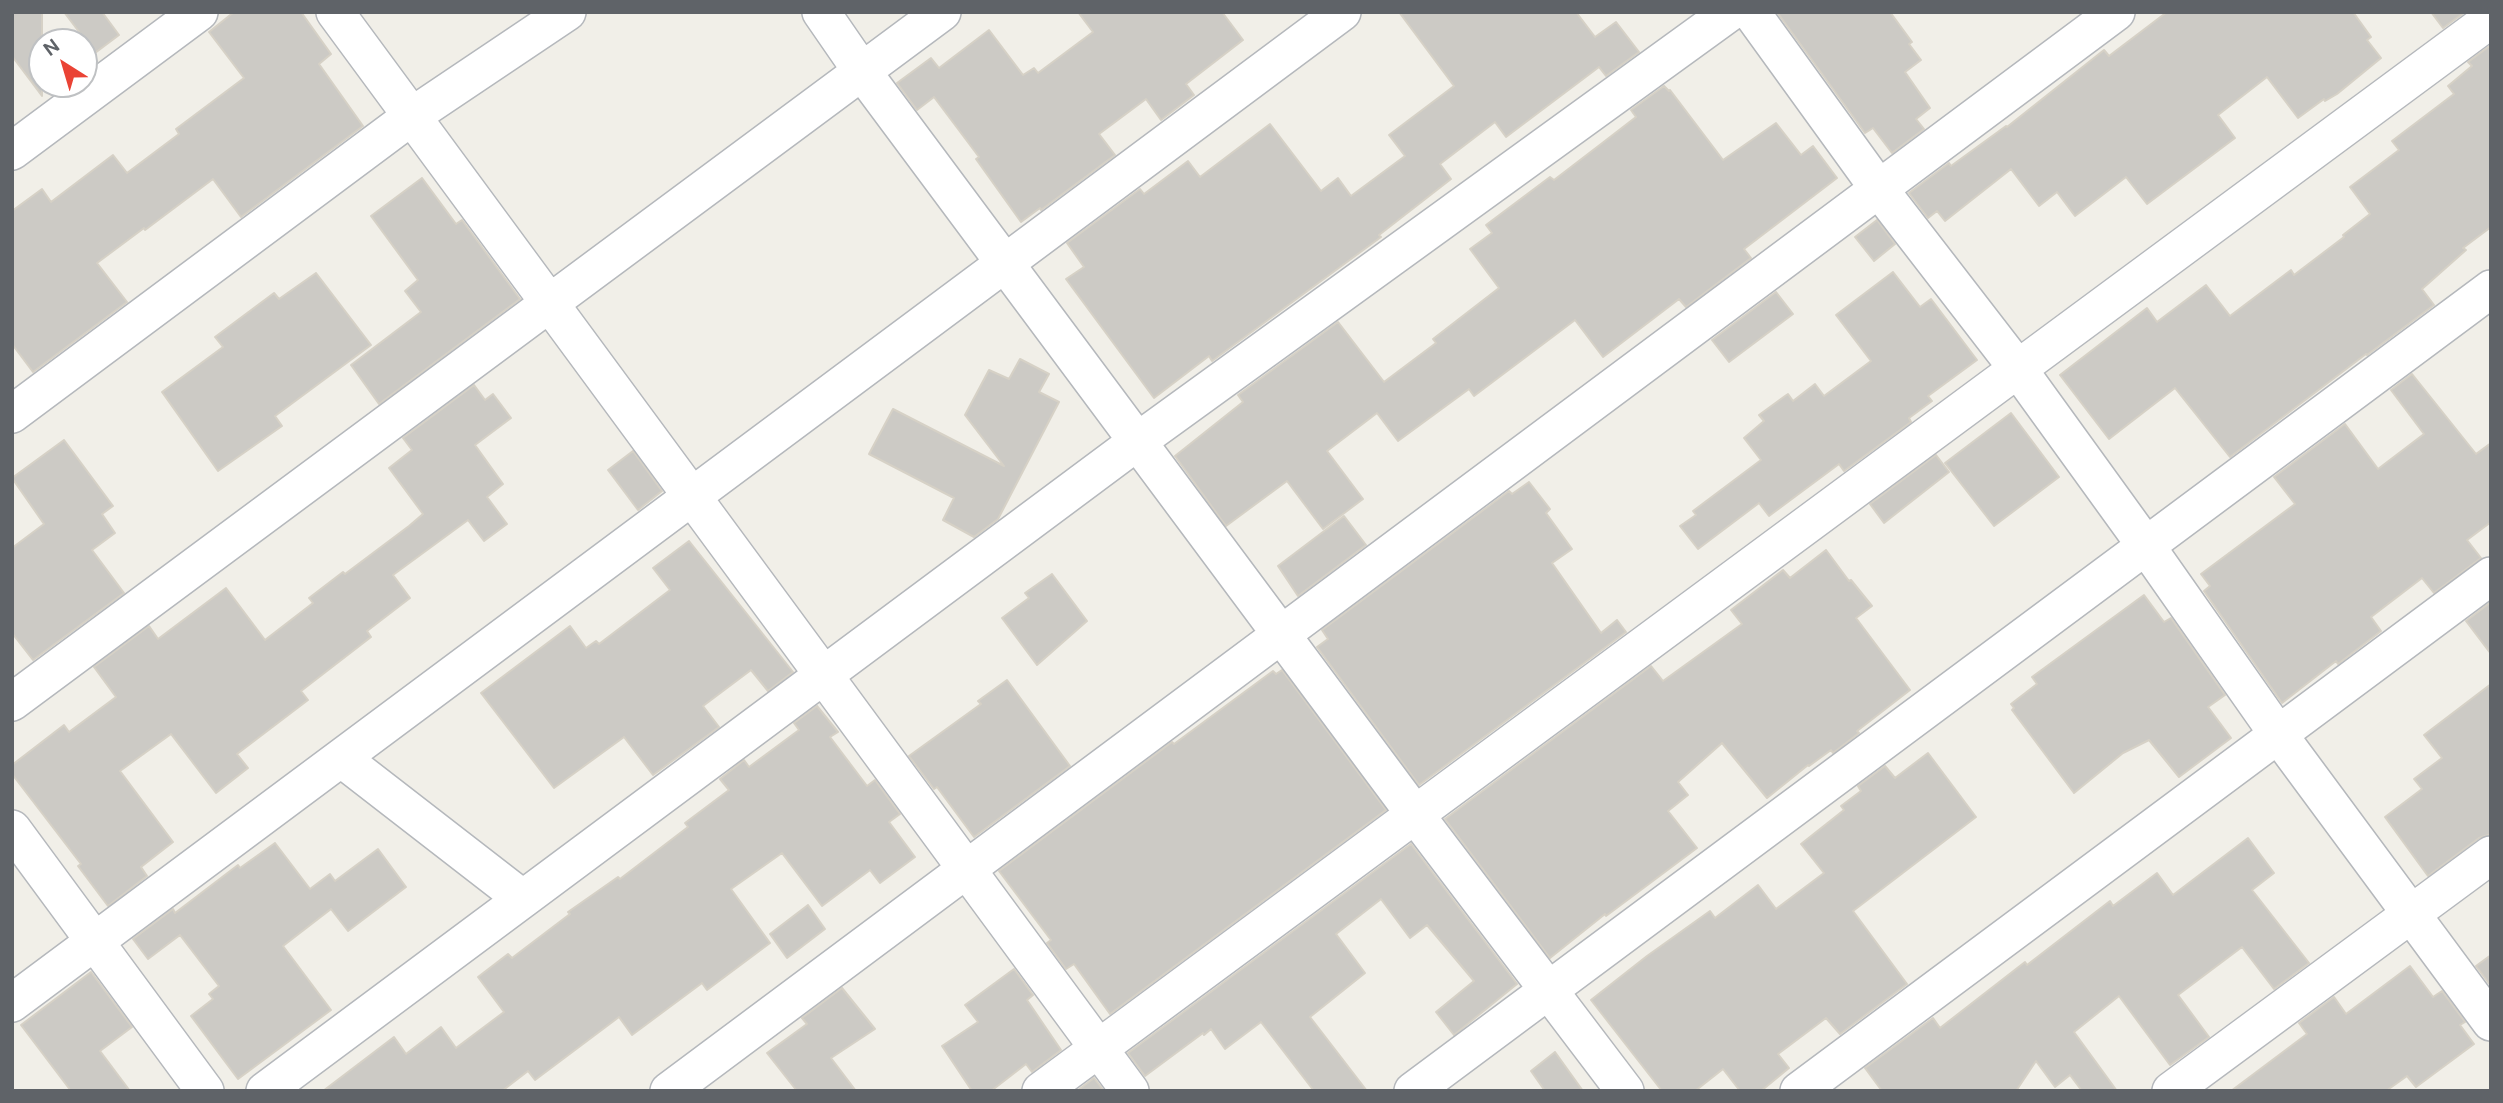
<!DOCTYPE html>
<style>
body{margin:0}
#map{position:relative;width:2503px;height:1103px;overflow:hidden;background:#f1efe8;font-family:"DM Sans",sans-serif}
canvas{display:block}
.frame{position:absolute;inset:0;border:14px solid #5f6368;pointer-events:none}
.north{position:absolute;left:28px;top:28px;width:70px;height:70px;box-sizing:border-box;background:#fff;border:2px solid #bfc1c3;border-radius:50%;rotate:323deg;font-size:19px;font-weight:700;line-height:28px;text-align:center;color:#5f6368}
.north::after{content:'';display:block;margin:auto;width:24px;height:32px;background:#ea4335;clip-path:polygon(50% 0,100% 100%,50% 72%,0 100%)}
</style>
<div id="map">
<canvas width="2503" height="1103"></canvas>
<div class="frame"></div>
<div class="north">N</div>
</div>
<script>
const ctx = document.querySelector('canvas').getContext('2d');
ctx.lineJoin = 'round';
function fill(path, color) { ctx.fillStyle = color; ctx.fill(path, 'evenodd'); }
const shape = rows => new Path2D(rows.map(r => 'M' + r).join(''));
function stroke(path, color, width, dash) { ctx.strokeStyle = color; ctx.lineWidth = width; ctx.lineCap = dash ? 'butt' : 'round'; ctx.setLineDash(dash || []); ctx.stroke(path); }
const building = shape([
 [12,12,42,12,42,96,12,56,12,12],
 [64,12,102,12,119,35,95,53,64,12],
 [234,12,301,12,331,54,319,64,363,126,241,217,213,179,145,230,144,228,97,263,127,302,33,372,12,344,12,211,42,189,51,202,113,155,127,173,179,134,176,129,244,78,209,32,234,12],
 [1078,12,1222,12,1243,40,1186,84,1194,95,1161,120,1146,99,1099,134,1115,155,1041,210,1040,208,1021,222,976,159,979,157,934,97,917,110,897,83,931,58,939,68,989,30,1023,75,1034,68,1038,73,1093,32,1078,12],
 [1399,12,1576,12,1595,37,1616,22,1639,52,1606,76,1599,67,1506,137,1495,122,1440,164,1451,179,1379,235,1381,237,1212,361,1209,356,1154,398,1066,279,1084,267,1067,243,1140,189,1144,194,1188,161,1200,177,1270,124,1321,191,1338,178,1351,196,1405,156,1389,135,1454,86,1399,12],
 [1777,12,1890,12,1912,42,1909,44,1921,60,1905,72,1930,108,1916,119,1924,129,1892,153,1873,128,1865,133,1777,12],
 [2167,12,2353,12,2371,37,2367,40,2381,58,2337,94,2325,101,2324,99,2298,118,2267,77,2218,115,2235,138,2147,204,2126,177,2075,216,2057,192,2039,206,2011,169,1945,221,1937,211,1928,218,1909,193,1949,163,1951,166,2006,126,2007,127,2104,50,2109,56,2167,12],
 [2431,12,2465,12,2443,28,2431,12],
 [2491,45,2491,227,2463,248,2466,250,2422,289,2434,305,2367,355,2366,354,2230,457,2175,388,2109,439,2060,375,2147,308,2157,322,2206,285,2230,316,2291,270,2294,275,2344,237,2343,235,2370,214,2350,187,2399,150,2392,141,2454,94,2448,86,2472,66,2468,62,2491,45],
 [1664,86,1669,91,1670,90,1723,160,1776,123,1801,155,1813,146,1837,178,1744,249,1751,258,1686,307,1679,299,1603,357,1575,320,1474,396,1469,389,1398,441,1377,413,1327,451,1363,499,1323,529,1287,481,1226,526,1175,456,1243,402,1238,395,1338,322,1384,382,1436,343,1433,339,1499,288,1470,249,1492,233,1486,225,1550,177,1554,180,1601,144,1636,117,1631,110,1664,86],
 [422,178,456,224,462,220,520,299,379,404,351,365,421,312,405,291,418,280,371,216,422,178],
 [1877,220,1895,244,1874,261,1855,237,1877,220],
 [1893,272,1920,307,1931,299,1977,360,1928,396,1932,401,1909,418,1911,422,1844,471,1839,464,1769,516,1759,503,1698,549,1680,526,1696,515,1693,511,1761,460,1744,438,1764,421,1759,415,1785,396,1788,394,1793,401,1815,384,1824,396,1871,361,1836,315,1893,272],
 [316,273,371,345,275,416,282,426,218,471,162,392,223,347,215,337,274,293,279,299,316,273],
 [1776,292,1793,314,1729,362,1712,340,1776,292],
 [1020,359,1049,374,1039,392,1059,402,998,519,974,537,943,520,954,498,869,454,893,409,1004,466,965,415,989,370,1009,379,1020,359],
 [2412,374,2476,454,2491,443,2491,522,2467,540,2481,558,2434,593,2422,578,2371,617,2381,631,2338,664,2336,661,2282,703,2204,591,2210,586,2201,574,2295,504,2274,477,2345,424,2378,469,2424,434,2391,390,2412,374],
 [474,385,485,400,493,394,511,418,475,445,503,484,487,497,507,524,484,541,468,520,393,575,410,598,367,631,371,637,301,691,308,700,237,754,248,768,216,793,171,734,120,771,173,842,141,867,147,876,108,906,78,866,81,864,12,774,12,765,64,725,69,732,116,697,94,667,149,626,158,639,226,588,265,640,313,603,309,598,343,572,345,574,409,526,423,514,389,468,412,450,403,438,474,385],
 [2011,413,2059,477,1994,526,1945,463,2011,413],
 [64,440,113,506,102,514,115,533,92,550,124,593,33,660,12,633,12,548,44,524,12,478,64,440],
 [633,451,662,491,638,510,608,470,633,451],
 [1936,455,1949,472,1884,523,1870,504,1936,455],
 [1529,482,1550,509,1546,513,1572,549,1552,563,1601,633,1617,620,1626,632,1419,785,1317,647,1328,639,1322,630,1509,491,1512,494,1529,482],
 [1344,516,1366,545,1298,596,1278,566,1344,516],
 [689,541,793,672,768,691,751,670,703,706,719,727,653,775,624,737,554,788,481,693,570,626,586,648,596,641,599,644,670,590,653,568,689,541],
 [1826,550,1849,581,1851,580,1872,606,1856,618,1910,690,1857,731,1859,733,1833,753,1831,750,1809,766,1808,765,1767,798,1722,743,1678,782,1688,795,1668,811,1697,848,1606,916,1605,914,1550,958,1445,819,1651,666,1663,681,1742,624,1731,610,1783,570,1790,578,1826,550],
 [1052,574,1087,621,1037,665,1002,618,1029,598,1025,593,1052,574],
 [2144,595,2164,622,2171,618,2225,695,2208,707,2231,738,2179,777,2149,740,2123,753,2074,793,2012,710,2014,708,2011,704,2037,684,2032,677,2144,595],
 [2491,602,2491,654,2466,621,2491,602],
 [1282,670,1386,810,1110,1014,1074,964,1066,969,1047,943,1051,940,999,871,1172,742,1174,744,1273,671,1276,674,1282,670],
 [1007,680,1070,766,974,837,937,787,934,789,909,756,981,704,978,701,1007,680],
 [2491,684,2491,834,2479,838,2428,876,2385,817,2422,789,2414,779,2442,758,2424,735,2491,684],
 [817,706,838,732,830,737,867,786,875,780,900,814,889,822,915,857,880,883,870,870,822,906,782,853,731,889,770,943,707,990,702,983,632,1035,619,1017,535,1080,528,1071,502,1091,323,1091,394,1037,406,1054,441,1027,456,1048,504,1012,478,977,508,954,512,958,570,914,568,912,618,877,620,879,688,827,685,823,729,790,720,779,744,760,749,767,799,730,794,723,817,706],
 [1928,753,1976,817,1853,911,1907,984,1840,1034,1826,1018,1778,1054,1789,1068,1761,1091,1740,1091,1723,1069,1695,1091,1662,1091,1591,1000,1647,956,1710,911,1715,918,1758,885,1776,909,1824,873,1801,844,1844,810,1841,806,1861,791,1858,786,1885,766,1895,778,1928,753],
 [2248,838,2274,873,2252,890,2309,963,2274,989,2242,947,2178,995,2209,1037,2170,1065,2119,996,2074,1032,2117,1091,2082,1091,2070,1075,2055,1087,2036,1061,2016,1091,1882,1091,1865,1068,1933,1018,1940,1028,2025,962,2027,965,2110,901,2113,906,2157,873,2173,895,2248,838],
 [275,843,310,889,330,874,335,881,378,849,406,887,348,931,331,909,283,946,331,1010,238,1079,191,1016,213,999,209,994,219,986,180,935,148,959,133,939,173,909,175,913,238,865,240,868,275,843],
 [1411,844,1517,984,1454,1035,1436,1012,1474,981,1427,925,1410,938,1381,899,1336,934,1365,973,1310,1017,1367,1091,1314,1091,1261,1022,1225,1049,1211,1029,1204,1035,1203,1033,1145,1076,1128,1053,1411,844],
 [808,905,825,929,787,958,770,934,808,905],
 [2491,955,2491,986,2476,966,2491,955],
 [2410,966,2433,997,2442,991,2465,1022,2460,1025,2474,1044,2416,1087,2407,1076,2386,1091,2231,1091,2307,1034,2299,1023,2334,997,2346,1014,2410,966],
 [1014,969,1033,995,1027,1000,1061,1050,1032,1072,1026,1064,991,1091,972,1091,942,1046,978,1022,965,1005,1014,969],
 [91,972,132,1027,100,1051,130,1091,71,1091,21,1025,91,972],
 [842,988,875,1029,831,1058,856,1091,797,1091,767,1053,807,1024,802,1018,842,988],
 [1555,1052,1583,1091,1545,1091,1531,1071,1555,1052],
 [1094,1078,1104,1091,1077,1091,1094,1078]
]);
const minor = shape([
 [335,12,1130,1091],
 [821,12,861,70,1414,813,1625,1091],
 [1751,12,1879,189,2018,369,2146,546,2278,734,2491,1022],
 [12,151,199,12],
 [12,414,412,116,567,12],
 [12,702,942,12],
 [341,758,523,899],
 [12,829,205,1091],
 [12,1003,1342,12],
 [265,1091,1138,441,1730,12],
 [669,1091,2116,12],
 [1041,1091,2491,19],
 [1413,1091,2491,289],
 [1799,1091,2491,576],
 [2171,1091,2491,855]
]);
fill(building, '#cccac5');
stroke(building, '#d6d1c6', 2);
stroke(minor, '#b5b8bc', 40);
stroke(minor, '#fff', 37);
</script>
